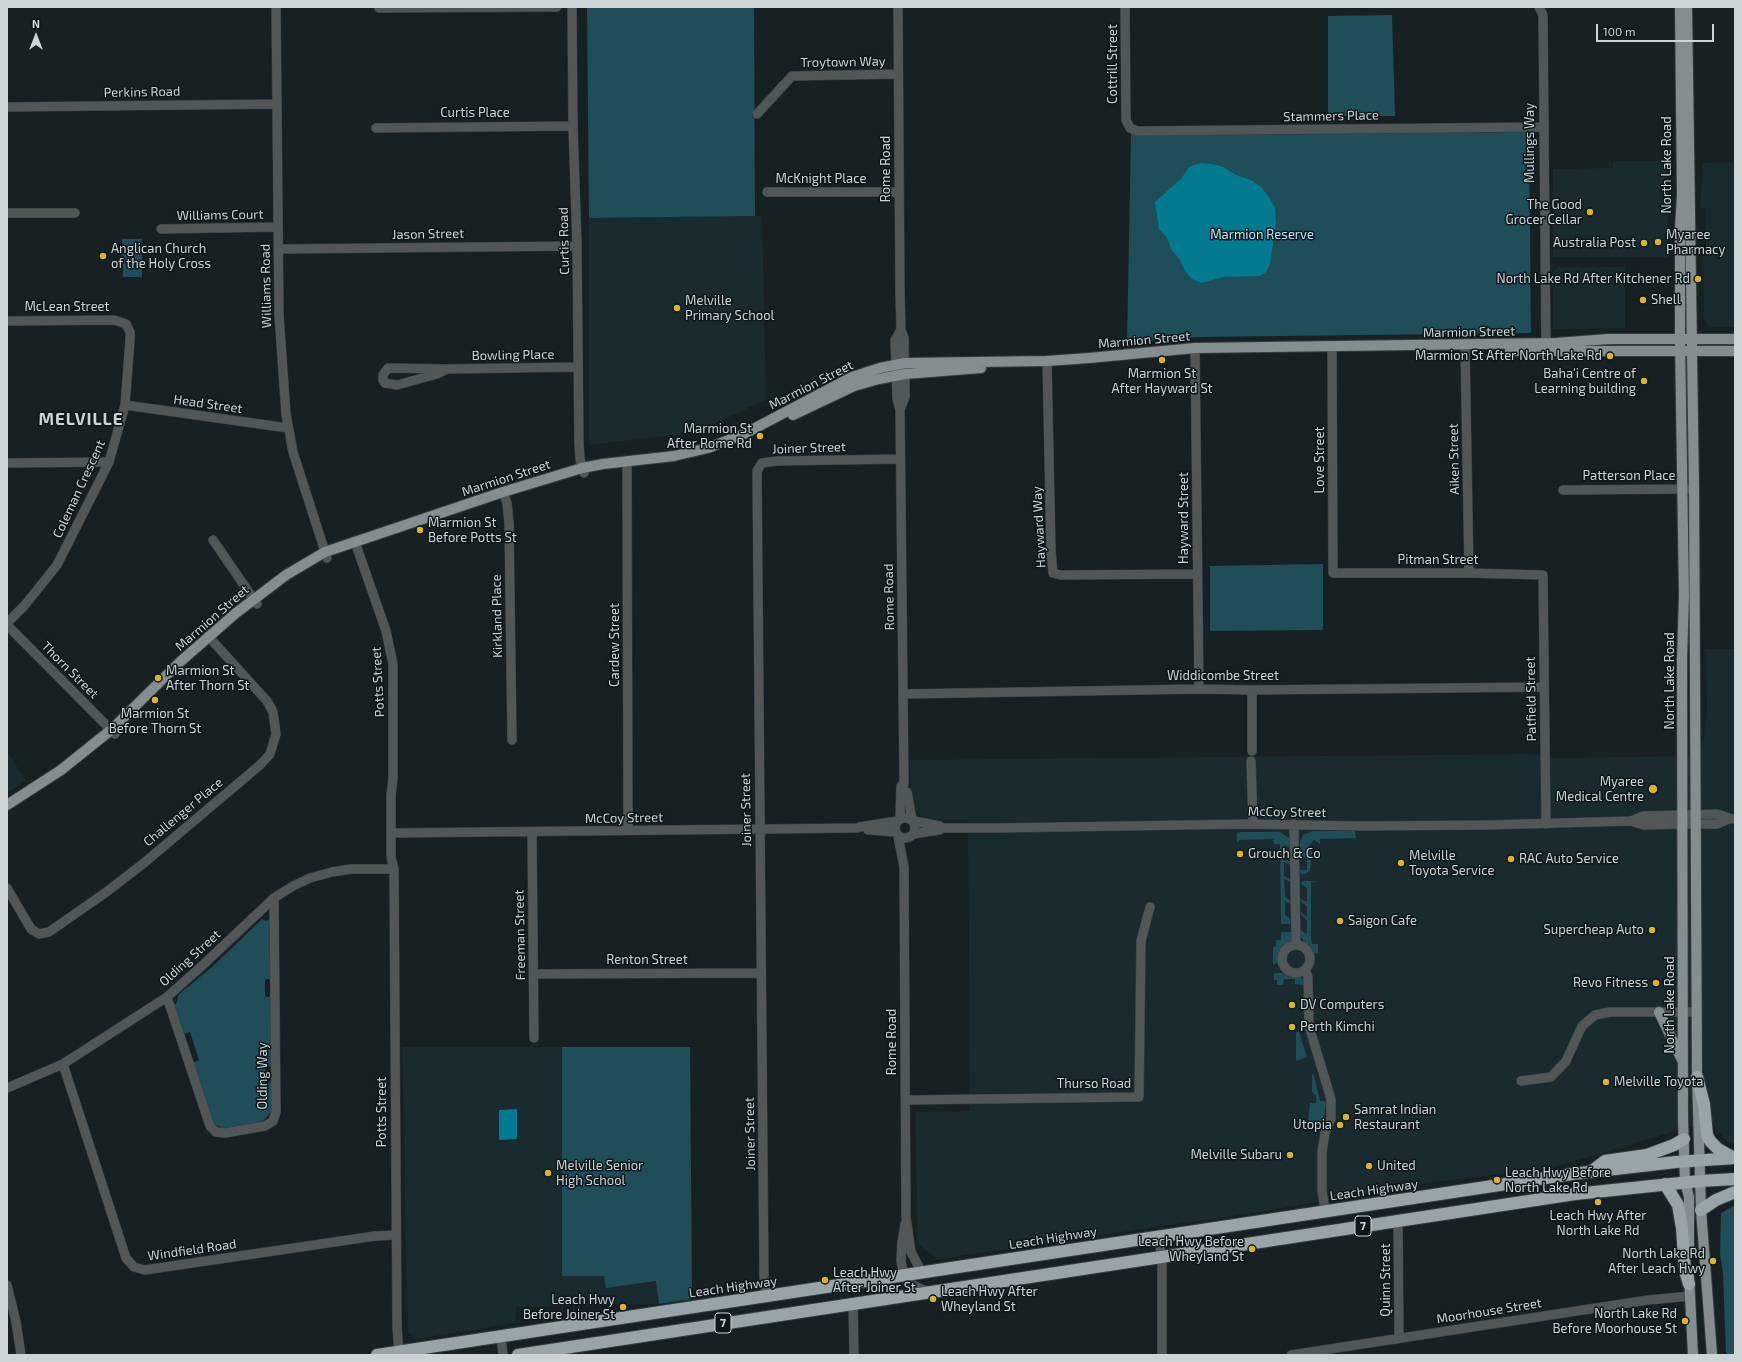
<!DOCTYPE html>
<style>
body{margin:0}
#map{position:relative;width:1742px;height:1362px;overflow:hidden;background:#172123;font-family:"Exo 2",sans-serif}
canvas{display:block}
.frame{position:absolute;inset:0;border:8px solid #cdd4d5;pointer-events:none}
.north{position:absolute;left:16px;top:16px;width:40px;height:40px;-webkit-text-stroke:3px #0e171a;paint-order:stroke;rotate:0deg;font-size:11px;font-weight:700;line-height:16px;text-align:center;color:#cdd4d5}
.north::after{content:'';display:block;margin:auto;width:14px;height:18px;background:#cdd4d5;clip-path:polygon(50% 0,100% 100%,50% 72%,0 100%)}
.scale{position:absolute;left:1596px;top:24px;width:118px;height:18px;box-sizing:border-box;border:2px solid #cdd4d5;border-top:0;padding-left:5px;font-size:12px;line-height:14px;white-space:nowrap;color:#cdd4d5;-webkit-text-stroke:3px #0e171a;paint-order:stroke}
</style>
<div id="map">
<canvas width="1742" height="1362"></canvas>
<div class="frame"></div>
<div class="north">N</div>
<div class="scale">100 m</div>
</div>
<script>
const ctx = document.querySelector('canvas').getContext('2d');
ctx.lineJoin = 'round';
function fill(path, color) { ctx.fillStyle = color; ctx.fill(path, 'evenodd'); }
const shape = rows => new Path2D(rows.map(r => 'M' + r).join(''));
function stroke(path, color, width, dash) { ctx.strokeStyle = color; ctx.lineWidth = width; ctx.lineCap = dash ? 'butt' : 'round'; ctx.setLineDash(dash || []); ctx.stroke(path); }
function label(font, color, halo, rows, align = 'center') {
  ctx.font = font + ' "Exo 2",sans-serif'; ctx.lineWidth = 3; ctx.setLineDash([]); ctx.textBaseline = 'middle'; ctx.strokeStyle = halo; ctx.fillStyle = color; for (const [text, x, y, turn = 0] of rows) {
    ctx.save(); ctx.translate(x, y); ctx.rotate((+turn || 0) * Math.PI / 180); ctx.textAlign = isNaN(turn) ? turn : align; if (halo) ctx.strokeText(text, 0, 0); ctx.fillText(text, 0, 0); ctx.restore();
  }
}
const built = shape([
 [1613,161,1667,161,1668,257,1553,257,1553,169,1613,168],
 [1735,162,1735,327,1709,327,1704,320,1703,247,1706,247,1706,209,1700,208,1703,163],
 [762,216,766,399,699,432,589,445,589,218],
 [1557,267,1625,267,1625,328,1553,329,1553,269,1557,269],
 [1706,649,1735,649,1735,1143,1730,1144,1709,1121,1551,1168,1426,1183,1259,1212,937,1259,918,1244,915,1112,970,1111,968,821,923,819,912,804,910,760,1532,754,1553,758,1701,756,1707,714],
 [7,752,26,780,7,793],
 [402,1047,690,1047,692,1299,659,1304,516,1307,515,1323,416,1339,408,1332]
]);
const green = shape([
 [587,7,754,7,755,216,589,218],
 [1392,15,1395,116,1328,116,1328,16],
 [1529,132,1531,333,1199,337,1127,342,1131,134],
 [122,239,142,239,142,277,123,277],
 [1323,564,1323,630,1210,631,1210,566],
 [1313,831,1355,831,1356,838,1320,839,1320,844,1314,840,1308,847,1312,852,1310,871,1305,874,1301,874,1299,870,1307,870,1307,859,1300,855,1300,842,1303,835],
 [1240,832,1280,832,1289,838,1291,848,1284,845,1284,858,1291,862,1290,865,1284,862,1284,876,1291,880,1291,882,1284,879,1285,897,1291,901,1291,904,1285,901,1285,915,1291,919,1290,924,1281,924,1280,844,1274,844,1273,839,1239,840,1237,842,1237,833],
 [1303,881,1317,881,1311,882,1311,938,1312,944,1318,944,1318,954,1314,953,1305,946,1301,936,1301,930,1306,934,1307,933,1307,920,1301,915,1301,913,1307,916,1307,906,1300,901,1301,899,1307,902,1307,888,1301,884],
 [262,919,266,921,269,919,271,922,271,979,265,979,265,997,272,997,273,1066,265,1067,266,1083,272,1082,272,1106,271,1112,263,1121,234,1128,223,1128,214,1124,211,1119,193,1063,199,1060,190,1032,184,1034,174,1005,177,1003,178,995,212,967],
 [1281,932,1291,932,1291,941,1282,951,1279,961,1273,965,1273,947,1276,946,1276,940,1281,940],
 [1274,973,1287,973,1301,977,1304,982,1304,990,1303,985,1295,984,1295,979,1284,979,1283,985,1277,985,1277,980,1274,980],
 [1296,1032,1299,1032,1307,1057,1296,1061],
 [562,1047,690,1047,692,1299,659,1304,656,1281,606,1288,604,1276,562,1276],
 [1312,1074,1314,1075,1320,1101,1326,1101,1324,1119,1318,1123,1308,1122,1310,1103,1316,1103,1316,1097,1312,1091],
 [1735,1205,1735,1355,1726,1355,1723,1274,1720,1253,1721,1213]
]);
const water = shape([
 [1201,163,1212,164,1223,167,1236,175,1251,180,1261,187,1269,197,1275,208,1276,224,1270,264,1266,272,1259,276,1224,277,1201,283,1192,279,1185,271,1180,260,1171,249,1167,238,1159,229,1155,202,1181,179,1189,167],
 [517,1109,517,1139,499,1140,499,1110]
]);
const minor = shape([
 [276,7,279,315,286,414,293,452,327,558],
 [572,7,573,126,577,246,579,444,580,459,584,473],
 [898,7,900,293,901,330,904,338,905,374,905,397,900,410],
 [1125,7,1126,120,1130,128,1137,131,1543,127],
 [1539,7,1543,15,1546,349],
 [379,8,557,7],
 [7,107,277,104],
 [757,114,792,76,898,74],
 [376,128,573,126],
 [767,192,899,192],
 [7,213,75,213],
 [161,229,278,227],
 [279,249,577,246],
 [7,321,114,320,126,324,130,332,130,340,125,405,109,462,57,565,25,605,7,623],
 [1465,345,1469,573],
 [1332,346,1333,573,1469,573,1543,575,1546,824],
 [1195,348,1199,689],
 [1047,361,1051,551,1053,573,1061,575,1197,574],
 [447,369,437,374,397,385,385,383,383,380,383,375,388,368,447,369,578,367],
 [125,405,288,428],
 [627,461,628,830],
 [7,463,109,462],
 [1563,490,1694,489],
 [503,492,507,503,509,523,512,740],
 [213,540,257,604],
 [355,542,386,631,393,664,393,778,391,795,391,857,394,869,397,1326,399,1355],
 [7,625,115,734],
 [1252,690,1252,751],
 [903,694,1199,689,1252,690,1544,687],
 [1251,761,1253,824],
 [907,792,912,819],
 '895 828a10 10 0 1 1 20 0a10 10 0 1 1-20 0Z',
 [900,818,901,786,904,784,900,410,897,399,895,340,901,330],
 [914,821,940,826,942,828,999,828,1246,824,1360,826,1487,825,1631,821,1643,825,1683,824,1717,824,1729,819],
 [1631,821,1643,816,1717,814,1732,819],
 [1294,824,1296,945],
 [868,830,896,832],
 [391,833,858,828,859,827,897,821],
 [532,833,534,1038],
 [913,834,939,830,941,829],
 [898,836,904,867,906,1217,911,1252,922,1273],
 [7,888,31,929,39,934,49,932,105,893,144,863,260,765,270,754,276,734,273,712,267,701,208,636],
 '1282 959a14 14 0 1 1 28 0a14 14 0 1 1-28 0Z',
 [1305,970,1308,977,1309,1026,1331,1099,1331,1119,1325,1133,1322,1152,1322,1190,1325,1211],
 [534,974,761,973],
 [167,997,210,1126,216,1132,225,1133,265,1126,273,1121,276,1112,274,898],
 [63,1064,126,1258,134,1267,145,1270,375,1236,396,1235],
 [1521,1081,1551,1077,1566,1061,1582,1026,1595,1015,1610,1012,1697,1012],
 [7,1088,63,1064,167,997,205,963,274,898,293,886,310,878,332,872,351,869,394,869],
 [906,1100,1139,1097,1141,941,1150,907],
 [1398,1221,1399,1338],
 [905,1224,902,1242,901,1261,904,1275,911,1284,928,1292],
 [1159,1236,1162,1264,1162,1355],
 [7,1285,16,1322,21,1355],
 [766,1296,764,1277,757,471,762,463,777,461,900,459],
 [853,1303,854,1355],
 [501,1337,503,1355],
 [1291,1355,1648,1300,1691,1296]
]);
const major = shape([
 [1680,7,1682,195,1680,229,1680,339,1684,596,1682,659,1683,1118,1685,1182,1689,1197,1689,1254],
 [1687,7,1694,489,1697,1077,1701,1210,1712,1355],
 [1510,351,1735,351],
 [793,415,854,386,879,379,905,374,981,368],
 [7,805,61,770,111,730,181,661,236,613,286,575,325,552,503,492,582,468,603,464,674,456,708,448,742,435,852,377,880,368,905,363,1047,361,1089,358,1195,348,1556,343,1609,339,1735,339],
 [1659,1012,1682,1060],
 [1689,1276,1693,1355]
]);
const highway = shape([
 [1697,1077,1704,1104,1707,1135,1710,1141,1718,1149,1734,1158],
 [1592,1171,1605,1161,1647,1155,1674,1145,1684,1139],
 [1665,1184,1678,1205,1682,1228,1685,1271,1689,1284],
 [1701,1210,1716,1200,1735,1192],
 [377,1355,1572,1174,1676,1162,1735,1158],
 [518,1355,1575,1194,1700,1181,1735,1179]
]);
const markers = [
 [1590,212,4,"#dcb233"],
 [1658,242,4,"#dcb233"],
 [1644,243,4,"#dcb233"],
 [103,256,4,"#dcb233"],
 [1698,279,4,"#dcb233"],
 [1643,300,4,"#dcb233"],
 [677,308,4,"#dcb233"],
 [1610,356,4,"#dcb233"],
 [1162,360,4,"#dcb233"],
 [1644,381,4,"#dcb233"],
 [760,436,4,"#dcb233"],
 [420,530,4,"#dcb233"],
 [158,678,4,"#dcb233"],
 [155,700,4,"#dcb233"],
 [1653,789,5,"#dcb233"],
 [1240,854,4,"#dcb233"],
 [1511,859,4,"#dcb233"],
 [1401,863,4,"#dcb233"],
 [1340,921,4,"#dcb233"],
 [1652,930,4,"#dcb233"],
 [1656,983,4,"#dcb233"],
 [1292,1005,4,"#dcb233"],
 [1292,1027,4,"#dcb233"],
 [1606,1082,4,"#dcb233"],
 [1346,1117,4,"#dcb233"],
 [1340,1125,4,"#dcb233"],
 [1290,1155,4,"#dcb233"],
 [1369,1166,4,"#dcb233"],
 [548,1173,4,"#dcb233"],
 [1497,1180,4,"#dcb233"],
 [1598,1202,4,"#dcb233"],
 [1252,1249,4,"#dcb233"],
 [1713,1261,4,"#dcb233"],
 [825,1280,4,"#dcb233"],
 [933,1299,4,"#dcb233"],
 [623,1307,4,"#dcb233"],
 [1685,1321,4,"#dcb233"]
];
const shields = [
 [1363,1226,16],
 [723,1323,16]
];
const shieldNames = [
 ["7",1363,1226],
 ["7",723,1323]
];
const streetNames = [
 ["Troytown Way",843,62,-1],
 ["Cottrill Street",1113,64,-90],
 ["Perkins Road",142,92,-1],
 ["Curtis Place",475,113],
 ["Stammers Place",1331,116,-1],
 ["Mullings Way",1530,143,-90],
 ["North Lake Road",1667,165,-90],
 ["Rome Road",886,169,-90],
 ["McKnight Place",821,179],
 ["Williams Court",220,215,-1],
 ["Jason Street",428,234,-1],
 ["Curtis Road",564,241,-91],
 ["Williams Road",266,286,-91],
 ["McLean Street",67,307],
 ["Marmion Street",1469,332,-1],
 ["Marmion Street",1144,340,-5],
 ["Bowling Place",513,355,-1],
 ["Marmion Street",811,385,-27],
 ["Head Street",208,404,8],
 ["Joiner Street",809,448,-2],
 ["Aiken Street",1454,459,-91],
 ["Love Street",1320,460,-90],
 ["Patterson Place",1629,476],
 ["Marmion Street",506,478,-18],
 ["Coleman Crescent",79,489,-65],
 ["Hayward Street",1184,518,-90],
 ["Hayward Way",1039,527,-93],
 ["Pitman Street",1438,560],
 ["Rome Road",889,597,-91],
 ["Kirkland Place",497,616,-91],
 ["Marmion Street",212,618,-41],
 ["Cardew Street",615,645,-90],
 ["Thorn Street",70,670,45],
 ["Widdicombe Street",1223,676],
 ["North Lake Road",1670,681,-90],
 ["Potts Street",378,682,-93],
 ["Patfield Street",1531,699,-91],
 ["Joiner Street",746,810,-91],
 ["Challenger Place",183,812,-40],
 ["McCoy Street",1287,812,1],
 ["McCoy Street",624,818,-1],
 ["Freeman Street",520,935,-91],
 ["Olding Street",190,958,-42],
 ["Renton Street",647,960],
 ["North Lake Road",1670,1005,-90],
 ["Rome Road",892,1042,-90],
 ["Olding Way",263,1076,-90],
 ["Thurso Road",1094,1084],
 ["Potts Street",382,1112,-90],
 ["Joiner Street",750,1134,-91],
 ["Leach Highway",1374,1190,-8],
 ["Leach Highway",1053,1238,-9],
 ["Windfield Road",192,1250,-8],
 ["Quinn Street",1386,1280,-90],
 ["Leach Highway",733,1287,-8],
 ["Moorhouse Street",1489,1311,-9]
];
const poiNames = [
 ["The Good",1582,205,"right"],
 ["Grocer Cellar",1582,220,"right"],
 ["Myaree",1666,235],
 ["Pharmacy",1666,250],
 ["Australia Post",1636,243,"right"],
 ["Anglican Church",111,249],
 ["of the Holy Cross",111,264],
 ["North Lake Rd After Kitchener Rd",1690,279,"right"],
 ["Shell",1651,300],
 ["Melville",685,301],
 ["Primary School",685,316],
 ["Marmion St After North Lake Rd",1602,356,"right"],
 ["Marmion St",1162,374,"center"],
 ["After Hayward St",1162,389,"center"],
 ["Baha'i Centre of",1636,374,"right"],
 ["Learning building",1636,389,"right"],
 ["Marmion St",752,429,"right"],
 ["After Rome Rd",752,444,"right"],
 ["Marmion St",428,523],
 ["Before Potts St",428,538],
 ["Marmion St",166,671],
 ["After Thorn St",166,686],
 ["Marmion St",155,714,"center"],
 ["Before Thorn St",155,729,"center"],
 ["Myaree",1644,782,"right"],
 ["Medical Centre",1644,797,"right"],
 ["Grouch & Co",1248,854],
 ["Melville",1409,856],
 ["Toyota Service",1409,871],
 ["RAC Auto Service",1519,859],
 ["Saigon Cafe",1348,921],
 ["Supercheap Auto",1644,930,"right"],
 ["Revo Fitness",1648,983,"right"],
 ["DV Computers",1300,1005],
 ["Perth Kimchi",1300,1027],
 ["Melville Toyota",1614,1082],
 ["Samrat Indian",1354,1110],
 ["Restaurant",1354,1125],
 ["Utopia",1332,1125,"right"],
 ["Melville Subaru",1282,1155,"right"],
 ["Melville Senior",556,1166],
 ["High School",556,1181],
 ["United",1377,1166],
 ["Leach Hwy Before",1505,1173],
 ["North Lake Rd",1505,1188],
 ["Leach Hwy After",1598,1216,"center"],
 ["North Lake Rd",1598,1231,"center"],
 ["Leach Hwy Before",1244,1242,"right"],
 ["Wheyland St",1244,1257,"right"],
 ["North Lake Rd",1705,1254,"right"],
 ["After Leach Hwy",1705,1269,"right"],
 ["Leach Hwy",833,1273],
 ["After Joiner St",833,1288],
 ["Leach Hwy After",941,1292],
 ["Wheyland St",941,1307],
 ["Leach Hwy",615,1300,"right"],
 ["Before Joiner St",615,1315,"right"],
 ["North Lake Rd",1677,1314,"right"],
 ["Before Moorhouse St",1677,1329,"right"]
];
const parkNames = [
 ["Marmion Reserve",1262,235]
];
const districtNames = [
 ["MELVILLE",81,419]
];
fill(built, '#192b2f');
fill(green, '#1f4e59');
fill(water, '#037a8f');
stroke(minor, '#343e3f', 10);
stroke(major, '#343e3f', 12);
stroke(highway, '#343e3f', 14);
stroke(minor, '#515657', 9);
stroke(major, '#848e90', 10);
stroke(highway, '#98a4a7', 12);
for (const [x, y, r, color] of markers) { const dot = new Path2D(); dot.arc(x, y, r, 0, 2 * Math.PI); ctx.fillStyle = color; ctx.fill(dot); stroke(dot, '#0e171a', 1.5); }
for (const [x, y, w] of shields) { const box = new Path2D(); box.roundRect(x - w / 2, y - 10, w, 20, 3); ctx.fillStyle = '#0e171a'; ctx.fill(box); stroke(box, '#cdd4d5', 1); }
label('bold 12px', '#cdd4d5', null, shieldNames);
label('13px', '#cdd4d5', '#0e171a', streetNames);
label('13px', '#cdd4d5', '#0e171a', poiNames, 'left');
label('13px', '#b5ebfa', '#0e171a', parkNames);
ctx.letterSpacing = '1px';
label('bold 17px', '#cdd4d5', '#0e171a', districtNames);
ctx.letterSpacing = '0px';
</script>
